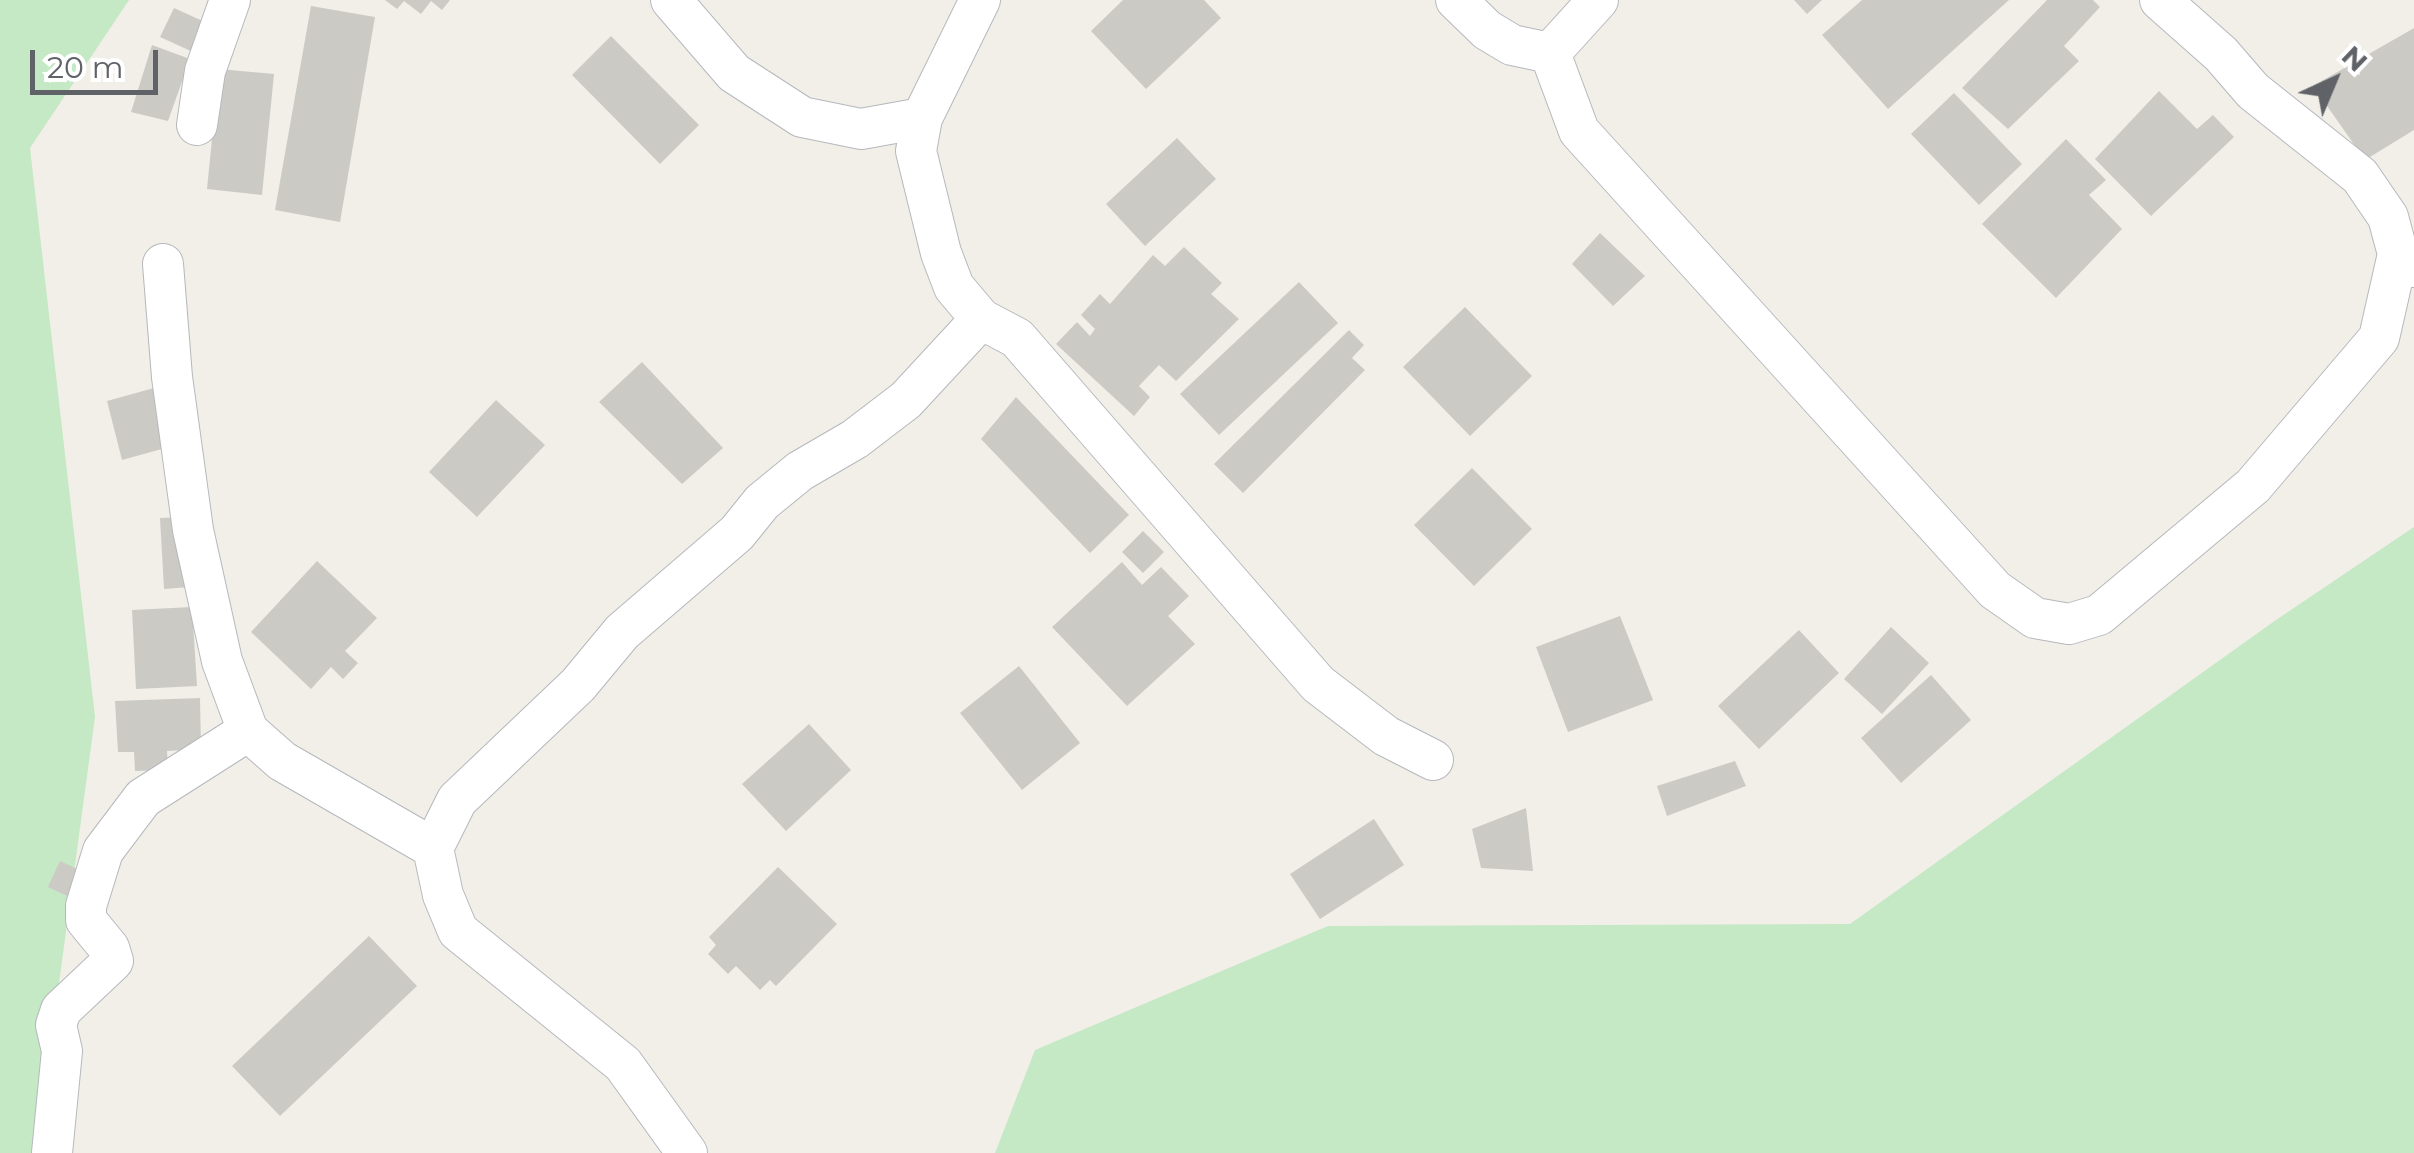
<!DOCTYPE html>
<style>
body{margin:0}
#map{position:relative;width:2414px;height:1153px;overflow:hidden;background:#f1efe8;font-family:Montserrat,sans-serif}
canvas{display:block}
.north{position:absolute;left:2284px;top:30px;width:100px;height:100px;-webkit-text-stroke:8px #fff;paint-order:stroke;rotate:44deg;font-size:28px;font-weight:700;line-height:40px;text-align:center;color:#5f6368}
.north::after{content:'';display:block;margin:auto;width:35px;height:45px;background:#5f6368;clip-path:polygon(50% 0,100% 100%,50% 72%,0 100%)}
.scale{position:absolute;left:30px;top:50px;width:128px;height:45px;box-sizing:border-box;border:5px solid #5f6368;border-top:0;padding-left:12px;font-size:30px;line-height:35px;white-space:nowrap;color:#5f6368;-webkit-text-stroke:8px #fff;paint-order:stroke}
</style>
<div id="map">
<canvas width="2414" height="1153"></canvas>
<div class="north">N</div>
<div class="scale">20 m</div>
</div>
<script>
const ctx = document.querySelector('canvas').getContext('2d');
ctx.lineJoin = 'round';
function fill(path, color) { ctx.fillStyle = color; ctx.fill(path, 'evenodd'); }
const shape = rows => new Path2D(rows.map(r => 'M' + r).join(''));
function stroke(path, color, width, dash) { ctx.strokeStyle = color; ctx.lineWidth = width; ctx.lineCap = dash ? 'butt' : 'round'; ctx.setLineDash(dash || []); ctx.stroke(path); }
const green = shape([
 [0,0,129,0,30,148,95,717,36,1153,0,1153],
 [2414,527,2414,1153,995,1153,1035,1050,1328,926,1850,924,2276,620]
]);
const building = shape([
 [385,0,450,0,442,10,431,1,421,14,404,1,397,9],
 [1123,0,1204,0,1221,18,1146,89,1091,31],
 [1794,0,1822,0,1807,14],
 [1862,0,2009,0,1888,109,1822,35],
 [2047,0,2093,0,2100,7,2064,46,2079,61,2008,129,1962,88],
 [311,6,375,17,340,222,275,210],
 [174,8,207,23,193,52,160,37],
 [2414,28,2414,130,2365,160,2313,86],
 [611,36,699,125,660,164,572,75],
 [152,45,190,59,168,121,131,112],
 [219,69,274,74,262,195,207,189],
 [2159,91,2197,129,2213,115,2234,137,2151,216,2095,159],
 [1954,93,2022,164,1979,205,1911,134],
 [1177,138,1216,179,1145,246,1106,204],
 [2066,139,2106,180,2089,195,2122,229,2056,298,1982,224],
 [1600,233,1645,276,1613,306,1572,264],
 [1184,247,1222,283,1211,294,1239,319,1176,381,1159,365,1139,386,1150,397,1134,416,1056,344,1077,322,1090,336,1095,329,1081,315,1100,294,1110,304,1153,255,1165,266],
 [1299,282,1338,323,1219,435,1180,394],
 [1465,307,1532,376,1470,436,1403,367],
 [1349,330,1364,345,1352,358,1365,370,1243,493,1214,464],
 [642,362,723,448,682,484,599,402],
 [154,388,169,447,122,460,107,401],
 [1016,397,1129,515,1090,553,981,439],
 [496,400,545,445,477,517,429,472],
 [1472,468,1532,529,1474,586,1414,525],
 [186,517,190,587,164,589,160,518],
 [1143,531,1164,552,1143,573,1122,552],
 [317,561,377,618,345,651,358,663,343,679,331,667,311,689,251,632],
 [1122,562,1142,585,1161,567,1189,596,1168,616,1195,644,1127,706,1052,627],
 [192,607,197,686,136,689,132,610],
 [1620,616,1653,700,1568,732,1536,647],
 [1891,627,1929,663,1882,714,1844,679],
 [1799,630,1839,673,1759,749,1718,706],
 [1019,666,1080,743,1022,790,960,713],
 [1931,675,1971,720,1901,783,1861,738],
 [200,698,201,749,167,751,168,770,135,771,134,752,118,752,115,701],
 [809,724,851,770,786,831,742,784],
 [1735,761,1746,786,1667,816,1657,786],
 [1526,808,1533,871,1481,868,1472,829],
 [1374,819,1404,865,1320,919,1290,874],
 [60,861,88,874,76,900,48,887],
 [778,867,837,924,776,986,770,980,760,990,736,966,728,974,708,954,716,945,709,937],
 [369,936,417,986,280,1116,232,1066]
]);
const street = shape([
 [671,0,734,73,802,117,861,129,922,118,980,0],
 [1456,0,1487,30,1512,45,1550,53],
 [2160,0,2221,54,2253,91,2360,176,2388,217,2398,254,2414,267],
 [1550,53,1579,131,1995,590,2035,618,2069,624,2099,615,2253,486,2379,338,2398,254],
 [1550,53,1598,0],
 [922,118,916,151,941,253,954,287,981,319,1017,338,1318,684,1386,736,1433,760],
 [197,125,205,71,230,0],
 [163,264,172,377,193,530,222,661,248,731,282,761,433,848],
 [52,1153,62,1051,56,1025,61,1010,113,961,109,948,86,920,86,906,103,851,143,798,248,731],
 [687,1153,623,1064,458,931,443,895,433,848,457,800,578,685,622,632,737,533,762,502,800,471,855,439,906,400,981,319]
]);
fill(green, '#c5e8c5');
fill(building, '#cccac5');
stroke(street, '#b5b8bc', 42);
stroke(street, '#fff', 40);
</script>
